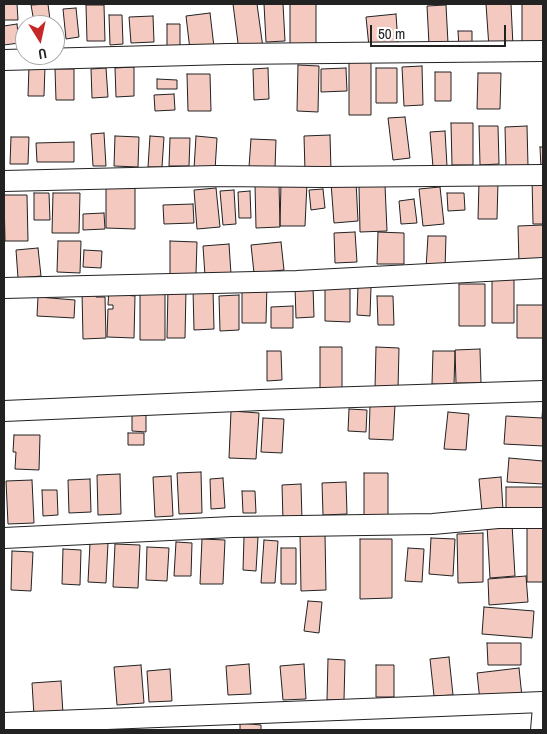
<!DOCTYPE html>
<style>
body{margin:0}
#map{position:relative;width:547px;height:734px;overflow:hidden;background:#fff;font-family:"Archivo Narrow",sans-serif}
canvas{display:block}
.frame{position:absolute;inset:0;border:5px solid #222;pointer-events:none}
.north{position:absolute;left:15px;top:15px;width:50px;height:50px;box-sizing:border-box;background:#fff;border:1px solid #a7a7a7;border-radius:50%;rotate:170deg;font-size:14px;font-weight:700;line-height:20px;text-align:center;color:#222}
.north::after{content:'';display:block;margin:auto;width:18px;height:22px;background:#c62828;clip-path:polygon(50% 0,100% 100%,50% 72%,0 100%)}
.scale{position:absolute;left:370px;top:25px;width:136px;height:22px;box-sizing:border-box;border:2px solid #222;border-top:0;padding-left:6px;font-size:15px;line-height:18px;white-space:nowrap;color:#222;-webkit-text-stroke:4px #fff;paint-order:stroke}
</style>
<div id="map">
<canvas width="547" height="734"></canvas>
<div class="frame"></div>
<div class="north">U</div>
<div class="scale">50 m</div>
</div>
<script>
const ctx = document.querySelector('canvas').getContext('2d');
ctx.lineJoin = 'round';
function fill(path, color) { ctx.fillStyle = color; ctx.fill(path, 'evenodd'); }
const shape = rows => new Path2D(rows.map(r => 'M' + r).join(''));
function stroke(path, color, width, dash) { ctx.strokeStyle = color; ctx.lineWidth = width; ctx.lineCap = dash ? 'butt' : 'round'; ctx.setLineDash(dash || []); ctx.stroke(path); }
const building = shape([
 [4,4,17,4,18,20,4,20,4,4],
 [48,4,50,20,34,22,31,5,48,4],
 [233,4,257,4,263,48,239,51,233,4],
 [264,4,283,4,285,41,266,42,264,4],
 [290,4,316,4,316,50,290,50,290,4],
 [486,4,511,4,513,46,489,48,486,4],
 [522,4,543,4,543,48,522,48,522,4],
 [86,5,104,5,105,41,87,41,86,5],
 [446,5,448,43,429,44,427,6,446,5],
 [76,8,79,37,66,39,63,9,76,8],
 [210,13,214,47,190,50,186,16,210,13],
 [396,14,398,44,369,47,366,17,396,14],
 [109,15,122,15,123,44,110,45,109,15],
 [153,16,154,42,131,43,129,17,153,16],
 [50,20,51,25,34,25,34,22,50,20],
 [17,24,19,43,4,45,4,26,17,24],
 [167,24,180,24,180,52,167,52,167,24],
 [458,31,472,31,472,47,459,48,458,31],
 [349,62,371,62,371,115,349,115,349,62],
 [298,65,319,66,318,112,297,111,298,65],
 [29,66,45,66,44,96,28,96,29,66],
 [422,66,423,105,404,106,402,67,422,66],
 [134,67,134,96,116,97,115,68,134,67],
 [106,68,108,97,92,98,91,69,106,68],
 [268,68,269,99,254,100,253,69,268,68],
 [346,68,347,91,321,92,321,69,346,68],
 [376,68,397,68,397,103,376,103,376,68],
 [55,69,74,69,74,100,56,100,55,69],
 [435,72,451,72,451,101,435,101,435,72],
 [478,73,501,73,500,109,477,109,478,73],
 [187,74,210,74,211,111,188,111,187,74],
 [157,79,177,80,177,89,157,89,157,79],
 [174,94,175,110,155,111,154,95,174,94],
 [405,117,410,158,393,160,388,118,405,117],
 [451,123,473,123,473,165,452,165,451,123],
 [479,126,498,126,499,164,480,165,479,126],
 [527,126,528,166,506,167,505,127,527,126],
 [445,131,447,166,433,167,430,132,445,131],
 [104,133,106,166,93,166,91,134,104,133],
 [330,135,331,170,305,171,304,136,330,135],
 [115,136,139,137,138,167,114,166,115,136],
 [150,136,164,137,162,167,148,167,150,136],
 [196,136,217,138,215,170,194,169,196,136],
 [11,137,29,137,28,164,10,164,11,137],
 [170,138,190,138,189,166,169,166,170,138],
 [251,139,276,140,275,168,249,167,251,139],
 [74,142,74,162,37,162,36,143,74,142],
 [540,147,543,147,543,168,541,168,540,147],
 [543,177,543,224,533,224,532,178,543,177],
 [356,181,358,221,334,223,331,183,356,181],
 [479,182,498,182,497,219,478,219,479,182],
 [281,183,307,183,305,226,280,226,281,183],
 [255,184,279,184,280,227,256,228,255,184],
 [385,185,387,231,360,232,359,186,385,185],
 [440,187,444,224,423,226,419,189,440,187],
 [106,188,135,188,135,229,106,228,106,188],
 [216,188,220,227,197,229,194,190,216,188],
 [323,189,325,208,311,210,309,190,323,189],
 [234,190,236,224,223,225,220,191,234,190],
 [250,191,251,218,239,218,238,192,250,191],
 [34,193,49,193,50,220,34,220,34,193],
 [53,193,80,193,79,233,52,233,53,193],
 [447,193,464,193,465,210,448,211,447,193],
 [4,195,27,195,28,241,5,241,4,195],
 [414,199,417,223,401,224,399,201,414,199],
 [193,204,194,223,164,224,163,205,193,204],
 [104,213,105,229,83,230,83,214,104,213],
 [543,225,543,263,519,264,518,226,543,225],
 [355,232,357,262,335,263,334,233,355,232],
 [378,232,404,233,404,264,377,264,378,232],
 [428,236,446,236,445,269,426,268,428,236],
 [58,241,81,241,80,273,57,272,58,241],
 [170,241,197,242,196,274,170,274,170,241],
 [281,242,284,270,254,273,251,245,281,242],
 [229,244,231,274,205,276,203,246,229,244],
 [38,248,41,276,18,278,16,250,38,248],
 [84,250,102,251,101,268,83,267,84,250],
 [492,278,514,278,514,323,492,323,492,278],
 [459,284,485,284,485,326,459,326,459,284],
 [242,285,267,285,266,323,242,323,242,285],
 [325,285,350,285,350,322,325,321,325,285],
 [313,286,314,317,296,318,295,287,313,286],
 [358,286,371,287,370,316,357,315,358,286],
 [168,288,186,289,185,338,167,338,168,288],
 [109,289,124,290,124,295,135,296,134,338,107,337,108,309,113,309,113,305,108,305,109,289],
 [140,289,165,289,165,340,140,340,140,289],
 [193,289,213,289,214,329,194,330,193,289],
 [82,291,96,291,96,297,105,297,106,338,83,339,82,291],
 [239,295,239,330,220,331,219,296,239,295],
 [377,296,393,296,394,325,378,325,377,296],
 [38,297,75,300,74,318,37,316,38,297],
 [517,305,543,305,543,338,517,338,517,305],
 [293,306,293,328,271,328,271,307,293,306],
 [320,347,342,347,342,390,320,391,320,347],
 [376,347,399,348,398,389,375,388,376,347],
 [480,349,481,383,456,383,455,350,480,349],
 [267,351,281,351,282,380,267,381,267,351],
 [433,351,455,351,454,385,432,384,433,351],
 [543,403,543,446,504,444,506,416,542,418,543,403],
 [370,405,395,405,393,440,369,439,370,405],
 [349,409,367,410,366,432,348,431,349,409],
 [231,411,259,413,256,459,229,458,231,411],
 [448,412,469,414,466,450,444,449,448,412],
 [132,414,146,414,146,432,132,431,132,414],
 [263,418,284,419,282,453,261,452,263,418],
 [128,433,144,433,144,445,128,445,128,433],
 [14,435,40,435,39,470,15,469,16,452,13,452,14,435],
 [509,458,543,461,543,484,507,482,509,458],
 [201,472,202,513,179,514,177,473,201,472],
 [364,473,388,473,388,520,364,520,364,473],
 [120,474,121,514,98,515,97,475,120,474],
 [171,476,173,516,155,517,153,477,171,476],
 [501,477,503,510,482,512,479,479,501,477],
 [223,478,225,508,211,509,210,479,223,478],
 [90,479,91,512,69,513,68,480,90,479],
 [32,480,34,523,8,524,6,481,32,480],
 [346,482,347,514,323,515,322,483,346,482],
 [301,484,302,520,283,521,282,485,301,484],
 [506,487,543,487,543,510,506,510,506,487],
 [42,490,57,490,58,515,43,516,42,490],
 [242,491,255,491,256,513,243,513,242,491],
 [512,524,515,576,490,578,487,526,512,524],
 [527,525,543,525,543,582,527,582,527,525],
 [483,533,483,582,458,583,457,534,483,533],
 [300,534,325,534,326,590,301,591,300,534],
 [244,537,258,537,256,571,243,570,244,537],
 [431,538,455,539,453,576,429,574,431,538],
 [202,539,225,540,223,584,200,584,202,539],
 [360,539,392,539,392,598,360,599,360,539],
 [264,540,278,541,275,583,261,583,264,540],
 [176,542,192,543,191,576,174,576,176,542],
 [90,543,108,543,106,583,88,582,90,543],
 [115,544,140,545,138,588,113,587,115,544],
 [147,547,169,548,167,581,146,580,147,547],
 [281,548,296,548,296,584,281,584,281,548],
 [408,548,424,549,422,582,405,581,408,548],
 [63,549,81,550,80,585,62,584,63,549],
 [12,551,33,552,31,591,11,590,12,551],
 [526,576,528,602,489,605,488,579,526,576],
 [308,601,322,602,319,633,304,631,308,601],
 [484,607,534,611,532,638,482,634,484,607],
 [487,643,521,643,521,665,488,665,487,643],
 [449,657,453,695,434,696,430,659,449,657],
 [328,659,345,660,344,700,327,700,328,659],
 [249,664,251,694,228,695,226,666,249,664],
 [304,664,306,699,283,700,280,666,304,664],
 [141,665,144,703,117,705,114,667,141,665],
 [376,665,394,665,394,697,376,697,376,665],
 [519,668,522,697,480,701,477,673,519,668],
 [170,669,172,701,149,702,147,671,170,669],
 [61,681,63,714,34,716,32,683,61,681],
 [240,723,261,725,261,730,240,730,240,723]
]);
const minor = shape([
 [4,60,228,54,543,51],
 [4,181,216,176,323,177,543,175],
 [4,288,297,281,543,268],
 [4,411,261,400,543,391],
 [4,538,232,527,433,524,498,518,543,518],
 [4,723,543,702],
 [541,730,543,707]
]);
fill(building, '#f3c9c0');
stroke(building, '#222', 1);
stroke(minor, '#222', 22);
stroke(minor, '#fff', 20);
</script>
